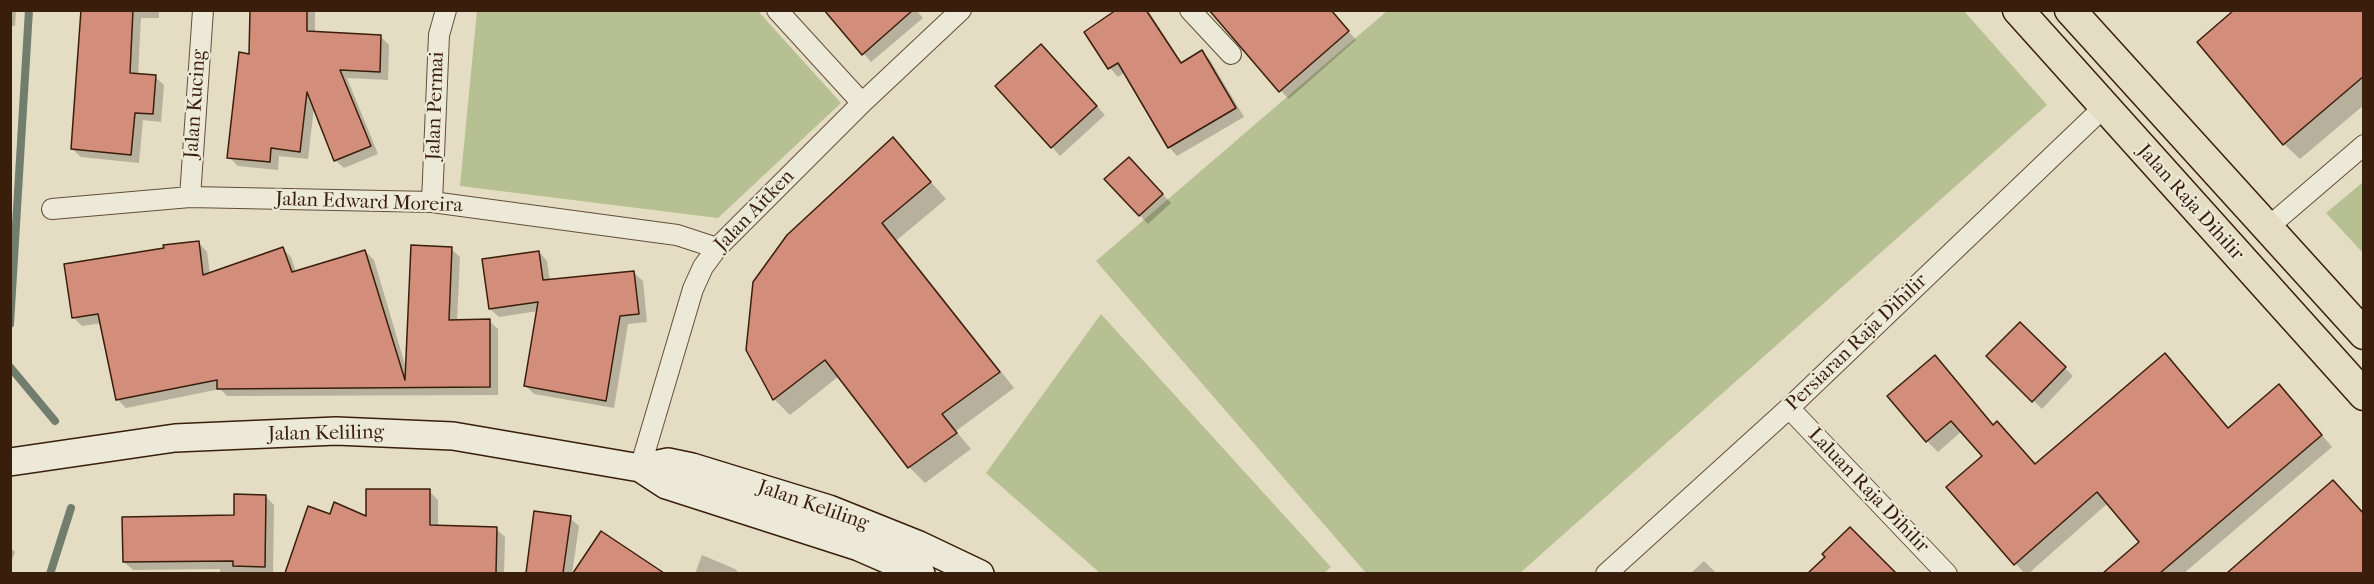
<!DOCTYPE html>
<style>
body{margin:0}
#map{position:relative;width:2374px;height:584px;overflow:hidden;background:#e4ddc3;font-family:"IM FELL French Canon",serif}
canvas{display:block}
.frame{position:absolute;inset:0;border:12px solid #391e0b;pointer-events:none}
</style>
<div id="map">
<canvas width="2374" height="584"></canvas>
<div class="frame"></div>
</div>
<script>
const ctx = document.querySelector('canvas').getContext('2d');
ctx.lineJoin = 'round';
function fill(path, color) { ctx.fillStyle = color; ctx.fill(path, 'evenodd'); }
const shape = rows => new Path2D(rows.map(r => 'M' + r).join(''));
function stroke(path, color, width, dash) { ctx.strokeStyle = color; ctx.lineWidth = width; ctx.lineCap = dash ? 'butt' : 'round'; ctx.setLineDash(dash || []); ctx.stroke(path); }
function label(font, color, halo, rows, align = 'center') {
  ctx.font = font + ' "IM FELL French Canon",serif'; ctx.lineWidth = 4.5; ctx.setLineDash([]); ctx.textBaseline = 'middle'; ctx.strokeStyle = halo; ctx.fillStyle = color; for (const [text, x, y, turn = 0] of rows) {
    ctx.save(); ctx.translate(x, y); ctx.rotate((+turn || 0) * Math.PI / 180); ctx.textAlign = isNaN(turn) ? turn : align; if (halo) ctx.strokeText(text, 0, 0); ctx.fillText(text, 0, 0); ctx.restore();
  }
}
const green = shape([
 [477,11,758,11,841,103,718,218,460,186],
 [1387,11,1964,11,2047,105,1520,573,1366,573,1096,261],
 [2363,182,2363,253,2326,213],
 [1101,314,1331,567,1324,573,1100,573,986,473]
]);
const shadow = shape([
 [10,10,16,10,15,26,10,26],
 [82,10,159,10,159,18,141,18,138,75,155,77,164,85,161,122,143,120,139,163,81,157,72,149],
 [251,10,315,10,315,33,381,37,389,45,388,80,347,78,378,154,344,168,335,160,314,107,308,159,279,156,278,170,238,166,229,157,250,55],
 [826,10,916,10,923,18,871,62],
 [1119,10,1148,10,1182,63,1202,52,1210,60,1244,117,1177,156,1169,147,1125,72,1118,77,1110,68,1086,32],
 [1330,10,1356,40,1289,99,1281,91],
 [2364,10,2364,105,2300,159,2284,144],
 [1050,54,1105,115,1060,156,997,86],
 [893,139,946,199,897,240,1014,388,956,431,971,449,925,483,909,467,839,376,790,415,774,399,747,349],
 [1137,167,1171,203,1148,224,1106,180],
 [199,243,207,252,210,274,283,249,291,257,296,272,365,251,374,260,406,368,451,249,460,257,457,321,489,321,498,329,498,395,227,396,220,389,126,408,117,399,102,323,82,326,74,318],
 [539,252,547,261,550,281,634,273,643,281,647,322,628,324,614,408,534,394,526,386,538,311,499,317,490,309],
 [2020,324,2073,376,2042,409,1989,356],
 [1935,357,1994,426,2035,466,2176,366,2229,429,2290,397,2332,447,2183,574,2105,574,2141,543,2108,503,2028,574,2025,574,1948,488,1984,456,1962,431,1938,452,1927,441],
 [2333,482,2364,514,2364,574,2230,574],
 [429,491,438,500,438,527,496,529,505,537,504,574,287,574,309,508,331,516,368,518],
 [265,496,274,505,273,574,220,574,220,569,133,570,124,562,235,517],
 [535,513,570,518,579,526,572,574,527,574],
 [1850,529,1894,574,1810,574],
 [601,533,655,569,659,574,575,574],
 [10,548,15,552,10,565],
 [702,555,735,569,740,574,695,574],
 [1704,561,1717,574,1690,574]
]);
const stream = shape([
 [10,324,29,10],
 [10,367,55,421],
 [50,574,71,508]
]);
const building = shape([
 [81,10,133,10,130,73,156,75,153,114,135,113,131,155,71,149,81,10],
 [250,10,307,10,307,31,381,35,380,72,340,70,371,146,334,161,307,92,300,152,271,148,270,162,227,158,239,52,249,54,250,10],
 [824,10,913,10,862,55,824,10],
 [1116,10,1146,10,1181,63,1202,50,1236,108,1168,148,1118,63,1108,69,1084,32,1116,10],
 [1209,10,1331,10,1349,31,1279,92,1209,10],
 [2234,10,2364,10,2364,76,2283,145,2197,42,2234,10],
 [1041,44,1097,106,1051,148,995,86,1041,44],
 [893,137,931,182,882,223,1000,372,942,414,957,433,908,468,825,360,773,400,746,350,753,282,787,235,893,137],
 [1129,157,1163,194,1139,216,1104,179,1129,157],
 [199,241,203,275,283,247,292,272,365,250,405,380,411,245,452,247,449,320,490,319,490,387,217,389,217,380,116,400,98,314,72,318,64,264,164,248,163,245,199,241],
 [539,251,543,280,634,271,639,314,620,316,606,401,524,386,538,302,489,309,482,259,539,251],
 [2020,322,2066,367,2032,402,1986,356,2020,322],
 [2165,353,2228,428,2279,384,2322,435,2160,573,2103,573,2139,542,2097,492,2014,565,1946,487,1982,456,1951,421,1926,442,1887,396,1935,355,1993,425,1997,421,2035,464,2165,353],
 [2333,480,2364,514,2364,573,2227,573,2333,480],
 [366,489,430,489,430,525,497,527,496,573,285,573,308,506,330,514,334,502,366,516,366,489],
 [234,494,266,495,265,567,233,566,233,561,123,562,122,517,234,515,234,494],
 [534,511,571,516,563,573,526,573,534,511],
 [1850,527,1896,573,1808,573,1825,557,1822,554,1850,527],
 [601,531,664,573,573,573,601,531]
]);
const street = shape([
 [777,10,862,103],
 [1190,10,1231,54],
 [190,197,203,10],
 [432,202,439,35,446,10],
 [52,209,190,197,432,202,677,235,717,248],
 [2266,229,2364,145],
 [1789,408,1947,574],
 [640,468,693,289,703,267,717,248,862,103,961,10],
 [1606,574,1789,408,2104,107]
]);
const secondary = shape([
 [10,462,175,438,336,431,453,436,640,468,668,462,692,467,829,509,919,545,980,574],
 [640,468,666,485,859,547,921,574]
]);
const primary = shape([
 [2018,10,2364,395],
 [2070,10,2364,334]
]);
const streetNames = [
 ["Jalan Kucing",196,104,-86],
 ["Jalan Permai",436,106,-88],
 ["Jalan Edward Moreira",369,203,2],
 ["Jalan Raja Dihilir",2190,203,48],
 ["Jalan Aitken",755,211,-46],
 ["Persiaran Raja Dihilir",1857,343,-44],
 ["Jalan Keliling",326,434,-1],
 ["Laluan Raja Dihilir",1868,491,46],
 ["Jalan Keliling",813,506,19]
];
fill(green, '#b6c092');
fill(shadow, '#0003');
stroke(stream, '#717d6d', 8);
fill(building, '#d38d7b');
stroke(building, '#391e0b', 1.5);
stroke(street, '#644e39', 22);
stroke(secondary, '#391e0b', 30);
stroke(primary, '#391e0b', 33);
stroke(street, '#ede9d8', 20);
stroke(secondary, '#ede9d8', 27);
stroke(primary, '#e4ddc3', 30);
label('20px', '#391e0b', '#ede9d8', streetNames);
</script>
